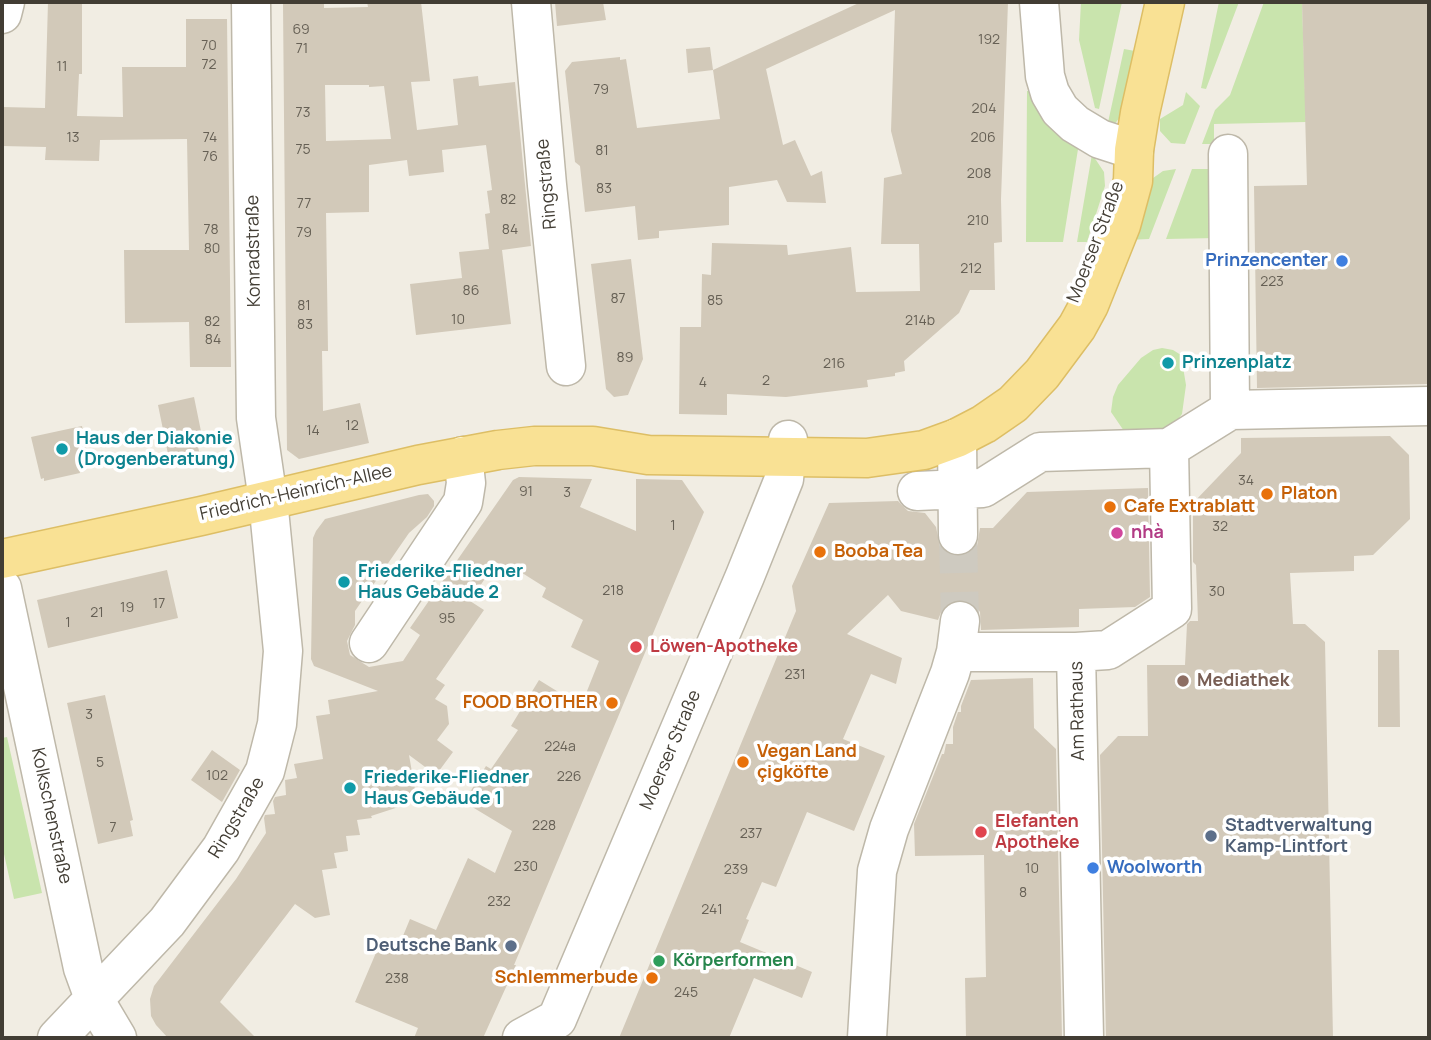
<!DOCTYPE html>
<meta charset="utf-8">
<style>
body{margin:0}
#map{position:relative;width:1431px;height:1040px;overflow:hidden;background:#f1ede3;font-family:Manrope,sans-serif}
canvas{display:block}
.frame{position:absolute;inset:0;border:4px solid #423d34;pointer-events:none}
</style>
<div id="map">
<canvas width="1431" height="1040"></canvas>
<div class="frame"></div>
</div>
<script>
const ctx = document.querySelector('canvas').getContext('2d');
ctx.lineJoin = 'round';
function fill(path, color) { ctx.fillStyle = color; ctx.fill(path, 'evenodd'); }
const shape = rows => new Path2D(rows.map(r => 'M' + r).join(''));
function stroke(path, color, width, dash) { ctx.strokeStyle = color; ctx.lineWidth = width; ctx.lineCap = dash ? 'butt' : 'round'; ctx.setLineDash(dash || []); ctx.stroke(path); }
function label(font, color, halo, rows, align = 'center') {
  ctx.font = font + ' Manrope,sans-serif'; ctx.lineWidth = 7; ctx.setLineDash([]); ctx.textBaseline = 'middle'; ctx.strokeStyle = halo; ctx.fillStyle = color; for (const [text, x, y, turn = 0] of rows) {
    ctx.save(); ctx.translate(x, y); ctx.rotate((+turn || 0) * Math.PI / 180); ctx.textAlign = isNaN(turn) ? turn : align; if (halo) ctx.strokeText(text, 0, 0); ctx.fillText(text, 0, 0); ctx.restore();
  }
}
const green = shape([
 [1081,2,1122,2,1099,109,1095,108,1079,40],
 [1219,2,1239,2,1206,89,1201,88],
 [1264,2,1302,2,1306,122,1214,124,1214,144,1202,144,1215,110,1230,95],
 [1124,49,1135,51,1121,116,1113,126,1107,127],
 [1039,90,1079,143,1063,242,1026,242,1027,91],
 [1186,92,1200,106,1185,144,1171,143,1160,131,1160,119,1183,105],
 [1092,154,1104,172,1105,186,1087,242,1077,242],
 [1176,169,1149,239,1126,240,1146,183,1163,171],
 [1192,169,1215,169,1216,238,1166,239],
 [1162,348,1173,350,1181,355,1186,385,1182,414,1175,423,1161,429,1146,433,1124,431,1111,412,1113,397,1118,385,1141,358,1153,350],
 [7,737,42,893,14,899,2,845,2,738]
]);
const building = shape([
 [48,2,82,2,82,74,79,74,77,116,123,117,122,67,186,67,186,19,227,19,231,367,190,367,189,322,125,323,124,250,189,250,187,139,100,140,99,161,45,160,46,147,2,146,2,107,45,108],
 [367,2,421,2,430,81,411,82,417,130,458,125,453,79,478,76,479,86,515,82,531,246,502,250,511,324,416,335,410,284,462,278,459,252,489,249,485,214,490,213,487,191,492,190,486,145,442,150,444,172,409,176,407,160,369,165,369,212,326,213,328,351,322,351,323,411,360,403,369,443,299,459,287,450,283,4,324,3,324,8,368,7],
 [325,85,369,85,369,87,384,86,391,139,326,141],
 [555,2,603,2,606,20,557,26],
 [861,2,1008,2,1001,199,1002,242,994,243,995,290,970,290,959,313,904,361,905,371,895,373,895,376,867,380,868,387,786,397,727,394,727,415,679,414,680,327,701,327,702,274,711,275,712,243,787,245,788,255,851,247,856,292,920,291,919,244,881,244,884,178,902,174,891,131,895,10,766,69,783,145,795,140,811,176,822,171,826,203,787,202,777,180,729,187,729,225,659,231,659,238,638,240,635,206,585,212,580,166,575,162,565,71,572,62,620,57,620,60,626,59,637,128,720,119,713,70],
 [1302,2,1429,2,1429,384,1257,388,1254,186,1307,185],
 [710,47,713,70,688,73,686,49],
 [631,259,643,359,628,395,614,397,606,389,591,264],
 [194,397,204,446,198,447,202,463,178,468,174,452,168,454,158,405],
 [82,426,89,462,78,464,80,473,44,481,44,478,41,479,31,437],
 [1390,436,1409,455,1410,519,1373,555,1354,556,1354,571,1290,573,1293,624,1305,624,1325,642,1333,1038,1106,1038,1100,755,1118,736,1148,736,1147,665,1185,665,1187,624,1190,621,1198,621,1196,565,1193,562,1193,503,1241,453,1241,438],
 [519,477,592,479,580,507,636,531,636,479,682,480,704,512,558,860,514,965,516,965,483,1038,414,1038,418,1028,355,1002,381,941,398,948,410,919,436,930,468,858,495,873,512,831,464,802,486,766,491,769,518,730,511,726,539,680,581,706,599,661,571,647,583,620,542,597,546,588,508,564,505,568,496,562,470,601,484,610,436,679,445,685,435,699,447,706,449,724,437,740,453,752,436,775,409,755,417,801,371,816,372,818,357,820,360,835,346,836,348,851,334,853,337,868,322,870,330,915,315,918,295,904,220,1002,256,1038,168,1038,156,1025,151,1016,150,999,154,986,236,879,266,833,264,818,265,815,275,814,273,801,275,797,286,795,285,780,297,778,294,764,323,759,316,716,330,714,328,700,378,691,314,666,311,659,313,538,316,531,325,519,419,495,428,494,434,501,434,506,427,517,409,533,355,611,355,625,347,641,350,655,369,667,403,661,420,635,410,628,513,480],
 [1148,488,1150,597,1135,607,1079,609,1079,627,981,630,980,612,973,603,963,599,952,601,943,607,938,620,901,611,888,595,847,634,902,658,896,684,871,674,843,739,885,756,854,831,807,812,776,887,762,882,746,919,749,920,740,942,812,972,802,998,754,978,729,1038,619,1038,796,611,792,586,829,503,898,501,908,511,925,513,936,527,940,547,948,554,959,557,969,554,977,546,980,528,993,528,1027,492],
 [167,570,178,618,48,648,37,600],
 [1378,650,1399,650,1400,727,1378,727],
 [1033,678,1034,728,1056,749,1062,1038,966,1038,965,978,986,977,984,855,915,856,914,824,942,754,944,754,946,744,953,744,953,727,958,712,961,712,961,706,971,680],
 [105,695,133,820,130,821,133,836,98,844,67,703],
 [212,750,240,770,222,802,191,780]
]);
const minorTunnel = shape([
 [958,535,960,621]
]);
const minor = shape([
 [531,2,547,185,566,366],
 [1039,2,1045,76,1050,93,1060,110,1075,124,1100,139,1134,150],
 [2,14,5,2],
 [1228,154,1230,410],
 [957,438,958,535],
 [917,491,983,488,1040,452,1169,448,1230,410,1429,406],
 [2,588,83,968,95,1001,117,1038],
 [369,643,463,502,466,483,463,456],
 [956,652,1076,652],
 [57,1038,167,922,221,849,265,771,277,724,283,651,268,500,256,418,251,2],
 [522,1038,557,1019,745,576,784,479,788,440],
 [867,1038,877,871,889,829,950,673,956,652,960,621],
 [1084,1038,1076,652,1108,650,1172,609,1169,448]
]);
const major = shape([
 [2,559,201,516,418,465,498,450,534,446,593,446,648,455,867,458,924,450,957,438,984,424,1013,404,1042,374,1077,327,1089,305,1121,225,1133,181,1134,150,1140,113,1165,2]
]);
const markers = [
 [1342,261,7,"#3f7fe0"],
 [1168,363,7,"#0f9aa8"],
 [62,449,7,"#0f9aa8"],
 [1267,494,7,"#e8710a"],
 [1110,507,7,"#e8710a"],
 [1117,533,7,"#d1479c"],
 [820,552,7,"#e8710a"],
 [344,582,7,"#0f9aa8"],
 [636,647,7,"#e0444e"],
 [1183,681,7,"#8d6e63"],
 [612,703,7,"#e8710a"],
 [743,762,7,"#e8710a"],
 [350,788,7,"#0f9aa8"],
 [981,832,7,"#e0444e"],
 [1211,836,7,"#5c6f8a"],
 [1093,868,7,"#3f7fe0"],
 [511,946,7,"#5c6f8a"],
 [659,961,7,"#2e9e5b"],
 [652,978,7,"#e8710a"]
];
const numberNames = [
 ["69",301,30],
 ["192",989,40],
 ["70",209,46],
 ["71",302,49],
 ["72",209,65],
 ["11",62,67],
 ["79",601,90],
 ["204",984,109],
 ["73",303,113],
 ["13",73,138],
 ["74",210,138],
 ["206",983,138],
 ["75",303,150],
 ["81",602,151],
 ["76",210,157],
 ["208",979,174],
 ["83",604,189],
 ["82",508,200],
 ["77",304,204],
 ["210",978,221],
 ["78",211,230],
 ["84",510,230],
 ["79",304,233],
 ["80",212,249],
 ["212",971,269],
 ["223",1272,282],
 ["86",471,291],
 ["87",618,299],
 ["85",715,301],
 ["81",304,306],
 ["10",458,320],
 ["214b",920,321],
 ["82",212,322],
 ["83",305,325],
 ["84",213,340],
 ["89",625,358],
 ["216",834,364],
 ["2",766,381],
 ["4",703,383],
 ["12",352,426],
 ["14",313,431],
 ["34",1246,481],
 ["91",526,492],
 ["3",567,493],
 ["1",673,526],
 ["32",1220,527],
 ["218",613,591],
 ["30",1217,592],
 ["17",159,604],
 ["19",127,608],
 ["21",97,613],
 ["95",447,619],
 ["1",68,623],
 ["231",795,675],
 ["3",89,715],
 ["224a",560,747],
 ["5",100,763],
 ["102",217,776],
 ["226",569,777],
 ["228",544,826],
 ["7",113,828],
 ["237",751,834],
 ["230",526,867],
 ["10",1032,869],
 ["239",736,870],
 ["8",1023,893],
 ["232",499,902],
 ["241",712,910],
 ["238",397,979],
 ["245",686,993]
];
const streetNames = [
 ["Ringstraße",547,184,-95],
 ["Moerser Straße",1096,242,-69],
 ["Konradstraße",254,251,-91],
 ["Friedrich-Heinrich-Allee",296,493,-13],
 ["Am Rathaus",1078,711,-91],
 ["Moerser Straße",671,750,-67],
 ["Kolkschenstraße",51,816,78],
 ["Ringstraße",237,818,-59]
];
const shopNames = [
 ["Prinzencenter",1328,261],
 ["Woolworth",1107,868,"left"]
];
const cultureNames = [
 ["Prinzenplatz",1182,363],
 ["Haus der Diakonie",76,439],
 ["(Drogenberatung)",76,460],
 ["Friederike-Fliedner",358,572],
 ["Haus Gebäude 2",358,593],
 ["Friederike-Fliedner",364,778],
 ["Haus Gebäude 1",364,799]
];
const foodNames = [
 ["Platon",1281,494],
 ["Cafe Extrablatt",1124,507],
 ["Booba Tea",834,552],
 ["FOOD BROTHER",598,703,"right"],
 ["Vegan Land",757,752],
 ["çigköfte",757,773],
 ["Schlemmerbude",638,978,"right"]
];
const hotelNames = [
 ["nhà",1131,533]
];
const healthNames = [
 ["Löwen-Apotheke",650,647],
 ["Elefanten",995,822],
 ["Apotheke",995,843]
];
const educationNames = [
 ["Mediathek",1197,681]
];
const serviceNames = [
 ["Stadtverwaltung",1225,826],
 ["Kamp-Lintfort",1225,847],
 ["Deutsche Bank",497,946,"right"]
];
const leisureNames = [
 ["Körperformen",673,961]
];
fill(green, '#c9e4ad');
fill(building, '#d2c9b9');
stroke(minorTunnel, '#cecac0', 38, [38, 19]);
stroke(minor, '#beb8a9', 41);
stroke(major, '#ddbe65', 41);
stroke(minor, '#fff', 38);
stroke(major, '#f9e194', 38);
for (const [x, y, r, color] of markers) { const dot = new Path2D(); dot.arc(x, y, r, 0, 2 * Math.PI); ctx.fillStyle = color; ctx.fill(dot); stroke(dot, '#fff', 2.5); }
label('14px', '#666055', null, numberNames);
label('18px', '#423d34', '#fff', streetNames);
label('bold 18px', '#366cbe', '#fff', shopNames, 'right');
label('bold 18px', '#0d838f', '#fff', cultureNames, 'left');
label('bold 18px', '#c56008', '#fff', foodNames, 'left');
label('bold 18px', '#b23c85', '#fff', hotelNames, 'left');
label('bold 18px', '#be3a42', '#fff', healthNames, 'left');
label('bold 18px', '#785e54', '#fff', educationNames, 'left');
label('bold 18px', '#4e5e75', '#fff', serviceNames, 'left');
label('bold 18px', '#27864d', '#fff', leisureNames, 'left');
</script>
